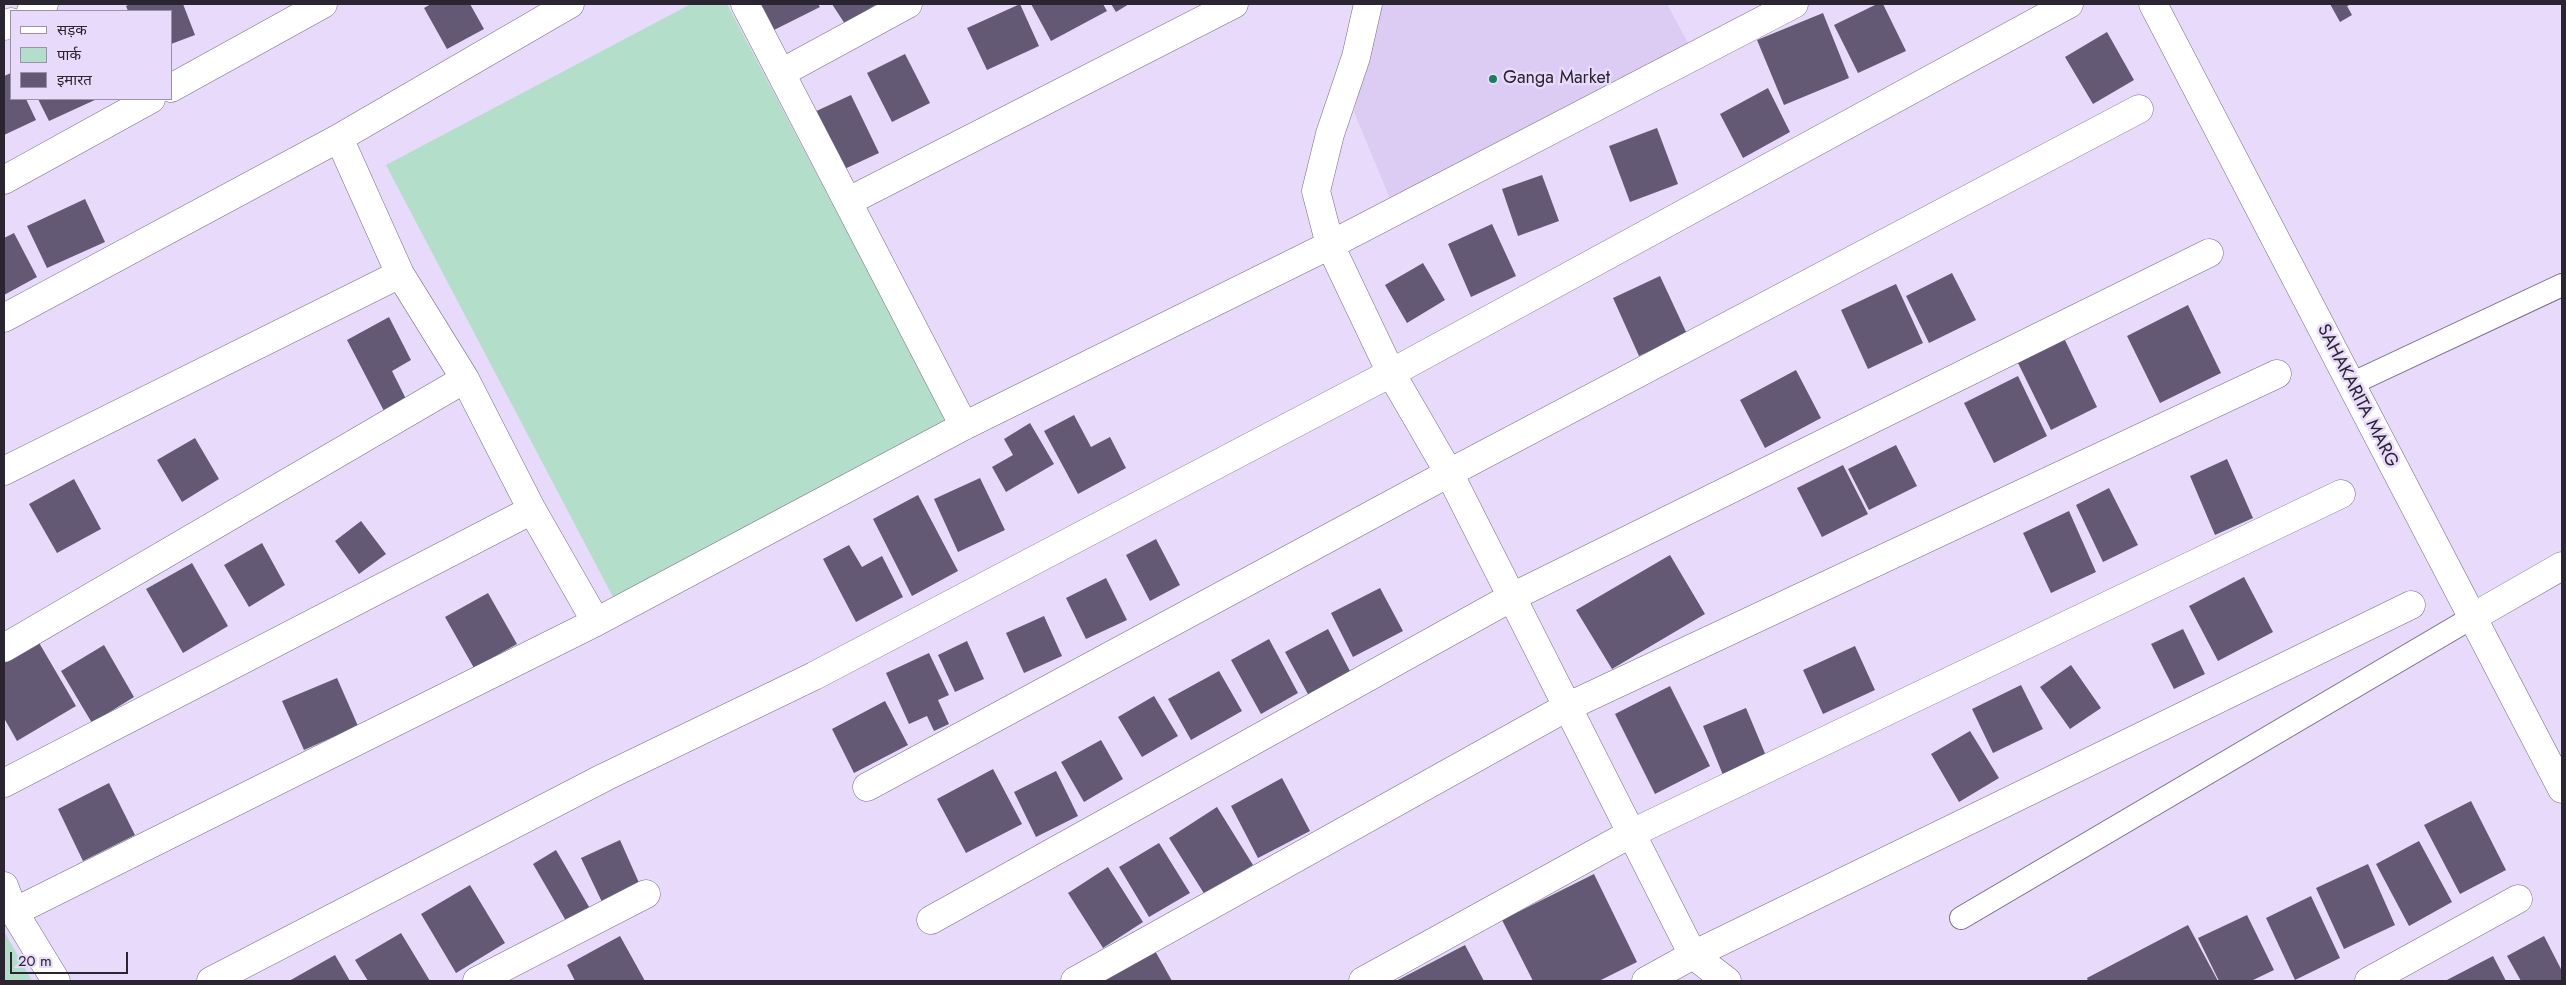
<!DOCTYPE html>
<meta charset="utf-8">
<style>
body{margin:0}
#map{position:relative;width:2566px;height:985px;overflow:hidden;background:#e7dafa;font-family:Jost,"Noto Sans Devanagari",sans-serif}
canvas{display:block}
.frame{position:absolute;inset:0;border:5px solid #2a2531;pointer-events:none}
.legend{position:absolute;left:10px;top:10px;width:162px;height:90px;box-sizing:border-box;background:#e7dafa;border:1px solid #9b92aa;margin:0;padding:6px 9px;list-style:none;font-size:15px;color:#2a2531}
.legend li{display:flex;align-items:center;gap:10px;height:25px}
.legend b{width:25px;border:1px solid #9b92aa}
.scale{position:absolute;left:10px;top:952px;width:118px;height:22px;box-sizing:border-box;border:2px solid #2a2531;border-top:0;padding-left:6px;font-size:15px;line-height:18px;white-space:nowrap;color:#2a2531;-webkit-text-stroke:4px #e7dafa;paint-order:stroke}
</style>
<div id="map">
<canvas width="2566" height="985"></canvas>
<div class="frame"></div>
<ul class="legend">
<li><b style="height:6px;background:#fff"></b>सड़क</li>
<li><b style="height:14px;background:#b3dec9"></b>पार्क</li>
<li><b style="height:14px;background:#645975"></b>इमारत</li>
</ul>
<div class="scale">20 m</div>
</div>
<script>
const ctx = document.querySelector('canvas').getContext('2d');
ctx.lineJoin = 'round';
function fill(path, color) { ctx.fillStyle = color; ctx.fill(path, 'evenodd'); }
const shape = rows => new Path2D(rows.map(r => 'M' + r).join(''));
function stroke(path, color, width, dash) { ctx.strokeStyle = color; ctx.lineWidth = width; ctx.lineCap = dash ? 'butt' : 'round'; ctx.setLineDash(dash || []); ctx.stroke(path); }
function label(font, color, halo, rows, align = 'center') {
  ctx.font = font + ' Jost,sans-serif'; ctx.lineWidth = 5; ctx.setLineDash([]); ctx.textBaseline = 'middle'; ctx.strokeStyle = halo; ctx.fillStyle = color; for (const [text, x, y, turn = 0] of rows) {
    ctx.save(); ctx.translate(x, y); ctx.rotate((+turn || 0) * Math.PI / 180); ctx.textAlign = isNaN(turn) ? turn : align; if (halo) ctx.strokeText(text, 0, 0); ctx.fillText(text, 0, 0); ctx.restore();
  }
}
const built = shape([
 [1377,4,1667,4,1689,45,1391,201,1354,112]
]);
const green = shape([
 [691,4,727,4,956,439,623,616,386,165],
 [4,931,32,981,4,981]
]);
const building = shape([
 [130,4,183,4,195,35,171,44,171,11,128,11,126,6],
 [431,4,470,4,484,29,447,49,424,8],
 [749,4,818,4,820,7,764,35],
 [832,4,877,4,845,24],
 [1020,4,1039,46,987,70,967,28],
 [1031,4,1103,4,1107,11,1051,41],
 [1111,4,1129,4,1116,12],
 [1877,4,1883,4,1906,51,1858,73,1834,25],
 [2330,4,2352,4,2347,6,2352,15,2340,22],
 [1823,13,1849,78,1784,105,1757,40],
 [2107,32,2134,80,2093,104,2065,57],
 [905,54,930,103,892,122,867,73],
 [11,73,11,99,26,99,36,120,4,135,4,76],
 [1768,88,1790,132,1743,158,1720,114],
 [851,95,879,153,838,172,810,114],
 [38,99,97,99,49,121],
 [1657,128,1678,184,1630,202,1609,146],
 [1542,175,1559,221,1518,236,1502,189],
 [85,199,105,242,47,268,27,226],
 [1492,224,1516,276,1471,297,1448,244],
 [14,233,37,277,4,295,4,238],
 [1423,263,1445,300,1407,323,1385,285],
 [1952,273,1976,320,1929,343,1906,296],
 [1660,276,1687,334,1639,356,1613,298],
 [1896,284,1923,343,1868,369,1841,310],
 [2188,305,2221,373,2160,403,2127,336],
 [389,317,411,360,392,371,406,399,384,411,347,340],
 [2064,338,2097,407,2051,430,2017,361],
 [1796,370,1821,418,1765,448,1740,400],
 [2018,376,2047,436,1994,463,1964,403],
 [1074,415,1091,447,1110,437,1126,468,1078,494,1044,431],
 [1030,423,1054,464,1006,492,992,467,1013,455,1004,439],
 [195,438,219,479,182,502,157,460],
 [1896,445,1917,486,1869,510,1848,469],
 [2227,459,2253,518,2215,535,2190,476],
 [1843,465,1868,514,1822,537,1797,488],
 [980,478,1005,530,958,552,934,499],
 [74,479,101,529,57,553,29,504],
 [2109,488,2138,545,2103,562,2076,505],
 [918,495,958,571,912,596,873,519],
 [2069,511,2096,572,2051,593,2023,533],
 [361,521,386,554,359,574,335,541],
 [1156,539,1180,585,1150,601,1126,555],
 [262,543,285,585,249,607,224,565],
 [849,545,862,567,882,556,903,597,856,622,823,559],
 [1670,555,1705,614,1612,669,1576,610],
 [192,563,228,626,183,653,146,589],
 [2244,577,2273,632,2218,661,2189,606],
 [1106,578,1127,620,1086,639,1066,598],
 [1380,588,1403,631,1353,657,1331,613],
 [488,593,517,644,474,668,445,617],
 [1044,616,1062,656,1024,673,1006,633],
 [1328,629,1351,673,1309,696,1285,652],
 [2183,629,2205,674,2174,689,2151,644],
 [1269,639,1298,693,1261,714,1231,660],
 [38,641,76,706,17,741,4,718,4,661],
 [967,641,984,679,955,692,938,655],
 [104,645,134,697,92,723,61,671],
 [1855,646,1875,690,1823,714,1803,670],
 [929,653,949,695,938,700,949,724,934,731,927,716,909,724,886,673],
 [2071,665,2101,708,2070,729,2040,687],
 [1219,671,1242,711,1191,740,1168,699],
 [337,678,358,726,304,750,282,701],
 [2021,685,2043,729,1993,753,1972,709],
 [1670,686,1710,766,1655,794,1615,714],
 [1154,696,1178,736,1142,757,1118,717],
 [885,701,908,745,854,773,832,729],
 [1746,708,1769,763,1725,780,1703,726],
 [1970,731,1999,778,1959,802,1931,754],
 [1101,740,1123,779,1084,802,1061,762],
 [993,769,1022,824,966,853,937,799],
 [1056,771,1078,816,1036,837,1014,792],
 [1282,778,1310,831,1258,858,1231,806],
 [109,783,135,835,83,861,58,809],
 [2471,801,2506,870,2460,894,2424,825],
 [1217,807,1253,865,1205,895,1169,838],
 [620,840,640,885,602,902,581,858],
 [2419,841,2452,902,2409,926,2376,864],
 [1159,843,1190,893,1149,917,1119,867],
 [556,850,592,912,569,926,533,864],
 [2368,864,2395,925,2344,949,2316,888],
 [1108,867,1143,922,1103,948,1068,893],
 [1594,874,1637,962,1599,981,1533,981,1502,920],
 [470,885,505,943,456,973,421,914],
 [2311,896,2340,958,2295,980,2266,918],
 [2247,915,2274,970,2251,981,2219,981,2198,938],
 [2188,925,2218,981,2088,981,2087,978],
 [401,933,430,981,368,981,355,960],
 [620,936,645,981,575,981,567,965],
 [2544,936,2562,971,2562,981,2521,981,2507,956],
 [1465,945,1484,981,1396,981],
 [1154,949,1172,981,1096,981],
 [335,955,350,981,289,981],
 [2493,956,2506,981,2445,981]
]);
const lane = shape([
 [2351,384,2562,285],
 [1961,918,2473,617]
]);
const street = shape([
 [745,4,964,426],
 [1368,4,1356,57,1330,134,1316,191,1330,245,1391,373,1449,473,1693,955,1727,981],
 [31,11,44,4],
 [4,26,11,22],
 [781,73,908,4],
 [171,88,323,4],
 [339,138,400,274,465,379,532,510,596,622,964,426,1330,245,1794,4],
 [4,180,151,99],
 [849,201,1234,4],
 [4,318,339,138,570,4],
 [4,471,400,274],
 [2473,617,2562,566],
 [4,648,465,379],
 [4,783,532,510],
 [867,787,1449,473,2139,109],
 [4,886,14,912,56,981],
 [14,912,596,622],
 [931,920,1512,597,2209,253],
 [211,981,605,777,814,676,1391,373,2069,4],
 [477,981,646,894],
 [1075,981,1567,707,2277,374],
 [1363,981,1630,834,2341,494],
 [1646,981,1693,955,2411,605],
 [2369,981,2518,899]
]);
const secondary = shape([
 [2153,4,2562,789]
]);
const markers = [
 [1493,79,5,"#16805b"]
];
const poiNames = [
 ["Ganga Market",1503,79]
];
const streetNames = [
 ["SAHAKARITA MARG",2357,396,63]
];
fill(built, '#dcccf3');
fill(green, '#b3dec9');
fill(building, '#645975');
stroke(lane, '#786d89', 24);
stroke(street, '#786d89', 29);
stroke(secondary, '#786d89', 29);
stroke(lane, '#fff', 22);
stroke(street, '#fff', 28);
stroke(secondary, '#fff', 28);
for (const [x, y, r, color] of markers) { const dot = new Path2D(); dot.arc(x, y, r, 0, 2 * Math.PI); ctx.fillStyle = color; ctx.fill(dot); stroke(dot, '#e7dafa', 2); }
label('18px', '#2a2531', '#e7dafa', poiNames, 'left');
label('18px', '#2a2531', '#e7dafa', streetNames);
</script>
